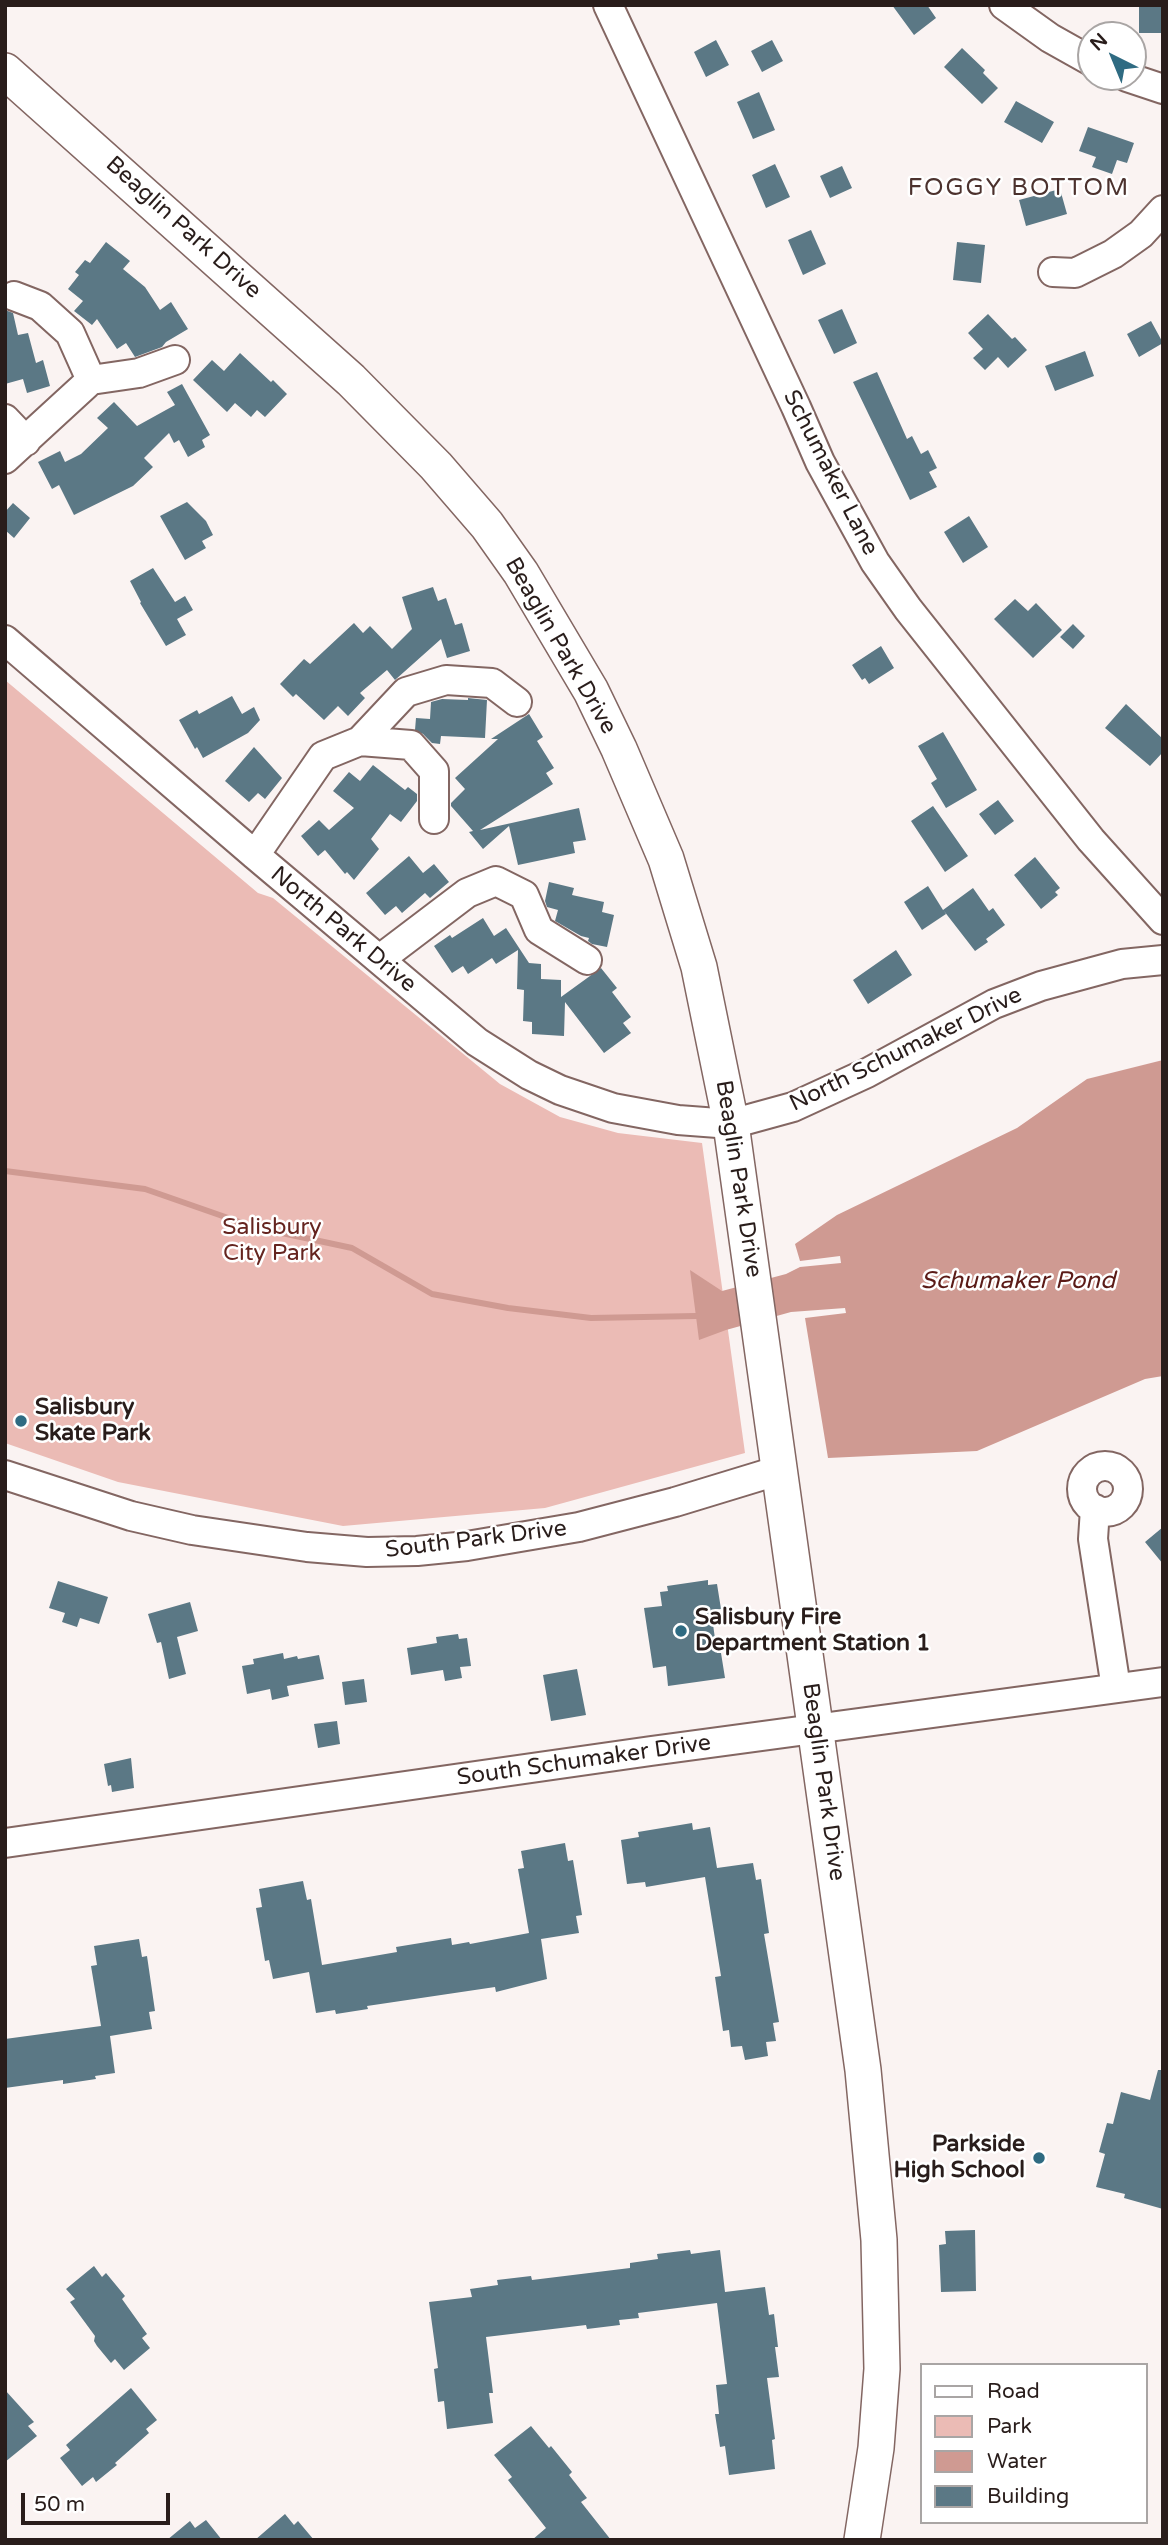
<!DOCTYPE html>
<style>
body{margin:0}
#map{position:relative;width:1168px;height:2545px;overflow:hidden;background:#faf3f2;font-family:"Varela Round",sans-serif}
canvas{display:block}
.frame{position:absolute;inset:0;border:7px solid #291d1b;pointer-events:none}
.legend{position:absolute;left:920px;top:2363px;width:228px;height:161px;box-sizing:border-box;background:#fff;border:2px solid #a9a5a4;margin:0;padding:9px 12px;list-style:none;font-size:21px;color:#291d1b}
.legend li{display:flex;align-items:center;gap:14px;height:35px}
.legend b{width:35px;border:2px solid #a9a5a4}
.north{position:absolute;left:1077px;top:21px;width:70px;height:70px;box-sizing:border-box;background:#fff;border:2px solid #a9a5a4;border-radius:50%;rotate:317deg;font-size:19px;font-weight:700;line-height:28px;text-align:center;color:#291d1b}
.north::after{content:'';display:block;margin:auto;width:24px;height:32px;background:#2f6b82;clip-path:polygon(50% 0,100% 100%,50% 72%,0 100%)}
.scale{position:absolute;left:21px;top:2493px;width:149px;height:32px;box-sizing:border-box;border:4px solid #291d1b;border-top:0;padding-left:9px;font-size:21px;line-height:24px;white-space:nowrap;color:#291d1b;-webkit-text-stroke:5px #fff;paint-order:stroke}
</style>
<div id="map">
<canvas width="1168" height="2545"></canvas>
<div class="frame"></div>
<ul class="legend">
<li><b style="height:9px;background:#fff"></b>Road</li>
<li><b style="height:19px;background:#ebbbb5"></b>Park</li>
<li><b style="height:19px;background:#cf9a92"></b>Water</li>
<li><b style="height:19px;background:#5b7885"></b>Building</li>
</ul>
<div class="north">N</div>
<div class="scale">50 m</div>
</div>
<script>
const ctx = document.querySelector('canvas').getContext('2d');
ctx.lineJoin = 'round';
function fill(path, color) { ctx.fillStyle = color; ctx.fill(path, 'evenodd'); }
const shape = rows => new Path2D(rows.map(r => 'M' + r).join(''));
function stroke(path, color, width, dash) { ctx.strokeStyle = color; ctx.lineWidth = width; ctx.lineCap = dash ? 'butt' : 'round'; ctx.setLineDash(dash || []); ctx.stroke(path); }
function label(font, color, halo, rows, align = 'center') {
  ctx.font = font + ' "Varela Round",sans-serif'; ctx.lineWidth = 5; ctx.setLineDash([]); ctx.textBaseline = 'middle'; ctx.strokeStyle = halo; ctx.fillStyle = color; for (const [text, x, y, turn = 0] of rows) {
    ctx.save(); ctx.translate(x, y); ctx.rotate((+turn || 0) * Math.PI / 180); ctx.textAlign = isNaN(turn) ? turn : align; if (halo) ctx.strokeText(text, 0, 0); ctx.fillText(text, 0, 0); ctx.restore();
  }
}
const green = shape([
 [5,680,258,893,273,898,500,1084,560,1117,618,1133,702,1143,745,1453,545,1508,343,1526,118,1482,5,1443]
]);
const water = shape([
 [1163,1060,1163,1376,1145,1379,977,1451,828,1458,805,1318,846,1313,845,1308,791,1312,726,1330,699,1340,690,1270,722,1291,786,1274,800,1267,841,1263,840,1256,800,1261,795,1244,837,1215,1017,1128,1087,1079]
]);
const stream = shape([
 [5,1171,145,1189,254,1227,352,1248,432,1294,508,1308,591,1318,696,1316]
]);
const building = shape([
 [892,5,927,5,936,18,914,35],
 [1145,5,1163,5,1163,33,1139,33,1139,7,1145,7],
 [716,40,729,65,706,77,694,52],
 [772,40,783,61,762,72,751,51],
 [962,48,985,70,983,73,998,88,982,104,944,67],
 [759,92,775,130,753,139,737,102],
 [1016,101,1054,122,1042,143,1004,122],
 [1088,127,1134,143,1127,163,1117,160,1112,174,1092,167,1096,157,1079,151],
 [775,164,790,197,766,208,752,175],
 [842,166,852,188,830,198,820,176],
 [1060,189,1067,214,1026,226,1019,200],
 [811,230,826,264,803,275,788,240],
 [106,242,130,261,123,269,145,287,160,310,171,302,188,329,166,342,162,347,135,357,126,343,117,349,97,319,92,325,74,311,83,301,68,289,79,275,75,272,85,260,90,263],
 [957,242,985,245,981,283,953,280],
 [842,309,857,343,834,354,818,320],
 [5,310,13,313,18,335,28,333,36,363,43,360,50,386,27,393,23,379,5,384],
 [988,314,1012,339,1015,337,1027,350,1008,368,998,357,985,370,973,358,983,349,968,333],
 [1151,321,1163,343,1139,357,1127,334],
 [1085,351,1094,376,1055,391,1045,366],
 [240,353,271,382,273,380,287,394,265,417,257,410,251,417,235,403,227,412,193,380,212,360,224,371],
 [877,372,907,439,912,436,921,454,928,450,937,468,929,472,937,487,910,500,853,382],
 [182,384,210,435,202,440,205,447,188,457,179,440,174,443,169,433,144,458,153,467,133,486,74,515,59,485,52,489,38,462,60,451,65,462,81,454,108,428,97,418,114,402,137,426,175,405,167,392],
 [187,502,206,521,213,535,202,541,206,548,185,560,160,516],
 [13,503,30,518,14,538,5,530,5,512],
 [969,516,988,547,963,563,944,532],
 [153,568,175,602,185,596,193,610,177,619,186,635,166,646,140,603,141,602,130,581],
 [433,587,438,601,446,598,455,625,462,623,470,651,447,658,441,639,395,680,387,670,360,693,365,698,348,716,338,706,324,720,296,694,293,697,280,684,304,659,310,664,354,623,363,633,370,626,392,649,412,629,402,597],
 [1015,599,1028,611,1036,603,1062,630,1033,658,994,619],
 [1073,624,1085,636,1073,649,1060,637],
 [881,646,894,668,869,684,865,678,862,680,852,665],
 [232,696,242,714,254,707,260,720,248,733,203,758,197,747,195,749,179,720,197,710,199,714],
 [468,698,487,700,485,738,441,736,440,744,432,743,423,734,415,730,416,718,430,719,431,702,442,699,468,700],
 [1126,704,1163,739,1163,752,1150,766,1105,728],
 [529,714,543,737,537,741,554,768,546,773,553,784,480,830,579,808,586,840,573,842,575,853,518,865,509,826,483,849,469,832,473,831,451,806,451,803,465,789,455,778,498,739,491,739],
 [943,732,977,790,946,808,931,783,937,779,918,746],
 [254,747,282,778,265,799,258,793,249,802,225,781],
 [373,765,405,790,408,787,417,794,417,801,401,822,390,814,371,839,379,849,354,880,347,872,345,874,325,850,318,856,301,836,319,820,329,830,354,808,333,791,349,772,360,781],
 [998,800,1014,821,995,835,979,814],
 [933,806,968,856,945,872,911,821],
 [409,856,423,873,434,864,449,882,430,898,425,893,402,913,396,906,385,915,366,893],
 [1035,857,1060,888,1055,892,1058,895,1041,909,1014,875],
 [549,882,574,888,572,895,604,902,602,912,614,915,607,947,592,944,588,941,589,938,581,936,555,921,558,910,547,907,545,901],
 [928,886,943,910,973,888,989,911,993,908,1005,925,986,939,988,942,975,951,944,911,946,914,922,930,904,902],
 [483,918,494,936,506,928,529,963,541,964,541,979,561,980,561,997,601,968,617,988,612,992,631,1017,623,1023,631,1033,604,1053,565,1002,564,1036,532,1034,532,1022,523,1021,524,990,517,989,518,950,496,964,492,958,468,974,463,966,452,973,434,946,450,935,452,938],
 [896,950,912,975,868,1004,853,980],
 [1163,1527,1163,1564,1145,1542],
 [708,1580,708,1585,717,1584,721,1609,711,1610,717,1653,721,1653,725,1678,668,1686,666,1666,653,1668,644,1608,662,1606,660,1592,668,1591,667,1586],
 [58,1581,108,1597,99,1624,80,1618,77,1627,62,1622,65,1613,49,1608],
 [190,1602,198,1631,177,1637,186,1674,169,1679,161,1642,157,1643,148,1614],
 [458,1634,459,1639,467,1638,471,1666,460,1667,462,1678,445,1681,443,1670,411,1675,407,1648,437,1643,436,1637],
 [283,1653,284,1659,297,1656,298,1659,319,1655,324,1679,287,1686,289,1696,272,1700,270,1689,247,1694,242,1666,254,1664,253,1659],
 [577,1669,586,1715,551,1721,543,1675],
 [364,1679,367,1702,345,1705,342,1682],
 [337,1721,340,1744,318,1748,314,1724],
 [131,1758,134,1788,112,1792,111,1785,108,1786,104,1764],
 [692,1823,693,1830,710,1827,717,1868,753,1863,756,1880,761,1879,769,1933,764,1934,779,2022,773,2023,776,2041,766,2042,768,2056,745,2060,742,2046,731,2047,729,2030,723,2031,715,1977,721,1976,705,1877,646,1887,645,1882,627,1884,621,1840,639,1837,638,1832],
 [565,1843,568,1861,573,1860,582,1915,576,1916,579,1933,541,1939,547,1979,496,1992,495,1987,367,2006,368,2009,336,2014,335,2010,316,2013,309,1972,273,1979,269,1960,265,1961,256,1908,262,1907,259,1889,303,1881,307,1900,311,1899,322,1965,397,1952,396,1947,451,1938,452,1945,469,1942,470,1944,529,1933,518,1869,524,1868,521,1851],
 [139,1939,142,1957,147,1956,155,2011,149,2012,152,2029,110,2036,115,2073,95,2076,96,2079,63,2084,63,2080,5,2088,5,2039,101,2026,91,1966,97,1965,94,1946],
 [1158,2070,1163,2070,1163,2209,1124,2198,1125,2194,1096,2187,1105,2154,1099,2152,1107,2123,1113,2124,1121,2092,1150,2100],
 [975,2230,976,2291,941,2292,939,2245,946,2244,945,2231],
 [690,2250,691,2254,720,2250,725,2292,765,2287,769,2315,774,2314,778,2347,775,2347,779,2377,767,2378,775,2439,772,2440,775,2469,729,2475,725,2446,720,2447,715,2414,719,2414,716,2385,727,2384,717,2303,638,2313,639,2318,619,2320,620,2325,587,2329,586,2325,486,2337,493,2393,489,2393,493,2423,447,2429,444,2401,438,2402,434,2369,438,2368,429,2302,472,2297,470,2289,498,2285,497,2280,531,2276,532,2280,630,2268,630,2263,658,2259,657,2254],
 [94,2266,102,2277,106,2273,125,2296,122,2299,147,2334,142,2338,150,2348,124,2370,115,2359,111,2363,97,2346,94,2341,95,2336,70,2302,75,2299,66,2289],
 [131,2388,157,2420,146,2429,149,2433,115,2463,117,2465,96,2482,93,2477,82,2486,60,2458,70,2450,66,2445],
 [5,2390,34,2422,28,2426,37,2436,5,2462],
 [531,2426,549,2448,551,2446,572,2472,569,2475,587,2498,581,2502,611,2540,532,2540,546,2528,508,2480,512,2477,494,2455],
 [285,2514,294,2525,298,2521,314,2540,255,2540],
 [206,2520,222,2540,167,2540,190,2521,195,2528]
]);
const minor = shape([
 [608,5,796,407,820,462,875,562,908,609,1091,840,1163,920],
 [1004,5,1050,38,1091,61],
 [1127,77,1163,89],
 [1053,272,1075,273,1113,254,1141,234,1163,210],
 [14,296,40,306,70,333,91,380],
 [5,419,26,441],
 [5,459,91,380,139,373,175,360],
 [5,640,255,855,477,1042,529,1075,560,1090,613,1108,678,1120,731,1124,793,1107,867,1073,994,1004,1041,986,1122,964,1163,960],
 [360,741,406,692,446,680,492,683,517,702],
 [255,855,323,756,360,741,411,745,434,771,434,819],
 [380,959,467,893,496,881,524,895,539,930,587,960],
 '1082 1489a23 23 0 1 1 46 0a23 23 0 1 1-46 0Z',
 [5,1475,131,1516,192,1530,307,1547,367,1552,417,1551,467,1546,579,1527,675,1502,780,1470],
 [1095,1509,1093,1539,1116,1688],
 [5,1843,651,1751,1163,1682]
]);
const major = shape([
 [5,71,351,380,436,466,487,525,521,573,591,691,619,749,666,859,699,967,731,1124,863,2070,879,2240,882,2369,876,2448,862,2540]
]);
const markers = [
 [21,1421,7,"#2f6b82"],
 [681,1631,7,"#2f6b82"],
 [1039,2158,7,"#2f6b82"]
];
const streetNames = [
 ["Beaglin Park Drive",183,228,42],
 ["Schumaker Lane",830,473,63],
 ["Beaglin Park Drive",560,646,60],
 ["North Park Drive",343,930,40],
 ["North Schumaker Drive",906,1050,-26],
 ["Beaglin Park Drive",738,1179,81],
 ["South Park Drive",476,1540,-7],
 ["South Schumaker Drive",584,1761,-8],
 ["Beaglin Park Drive",823,1782,82]
];
const parkNames = [
 ["Salisbury",272,1228],
 ["City Park",272,1254]
];
const poiNames = [
 ["Salisbury",35,1408],
 ["Skate Park",35,1434],
 ["Salisbury Fire",695,1618],
 ["Department Station 1",695,1644],
 ["Parkside",1025,2145,"right"],
 ["High School",1025,2171,"right"]
];
const neighbourhoodNames = [
 ["FOGGY BOTTOM",1019,189]
];
const waterNames = [
 ["Schumaker Pond",1018,1282]
];
fill(green, '#ebbbb5');
fill(water, '#cf9a92');
stroke(stream, '#cf9a92', 6);
fill(building, '#5b7885');
stroke(minor, '#836662', 32);
stroke(major, '#836662', 38);
stroke(minor, '#fff', 28);
stroke(major, '#fff', 35);
for (const [x, y, r, color] of markers) { const dot = new Path2D(); dot.arc(x, y, r, 0, 2 * Math.PI); ctx.fillStyle = color; ctx.fill(dot); stroke(dot, '#fff', 2.5); }
label('23px', '#291d1b', '#fff', streetNames);
label('23px', '#65241f', '#fff', parkNames);
label('bold 23px', '#291d1b', '#fff', poiNames, 'left');
ctx.letterSpacing = '2px';
label('24px', '#4c322e', '#fff', neighbourhoodNames);
ctx.letterSpacing = '0px';
label('italic 24px', '#5b1b17', '#fff', waterNames);
</script>
